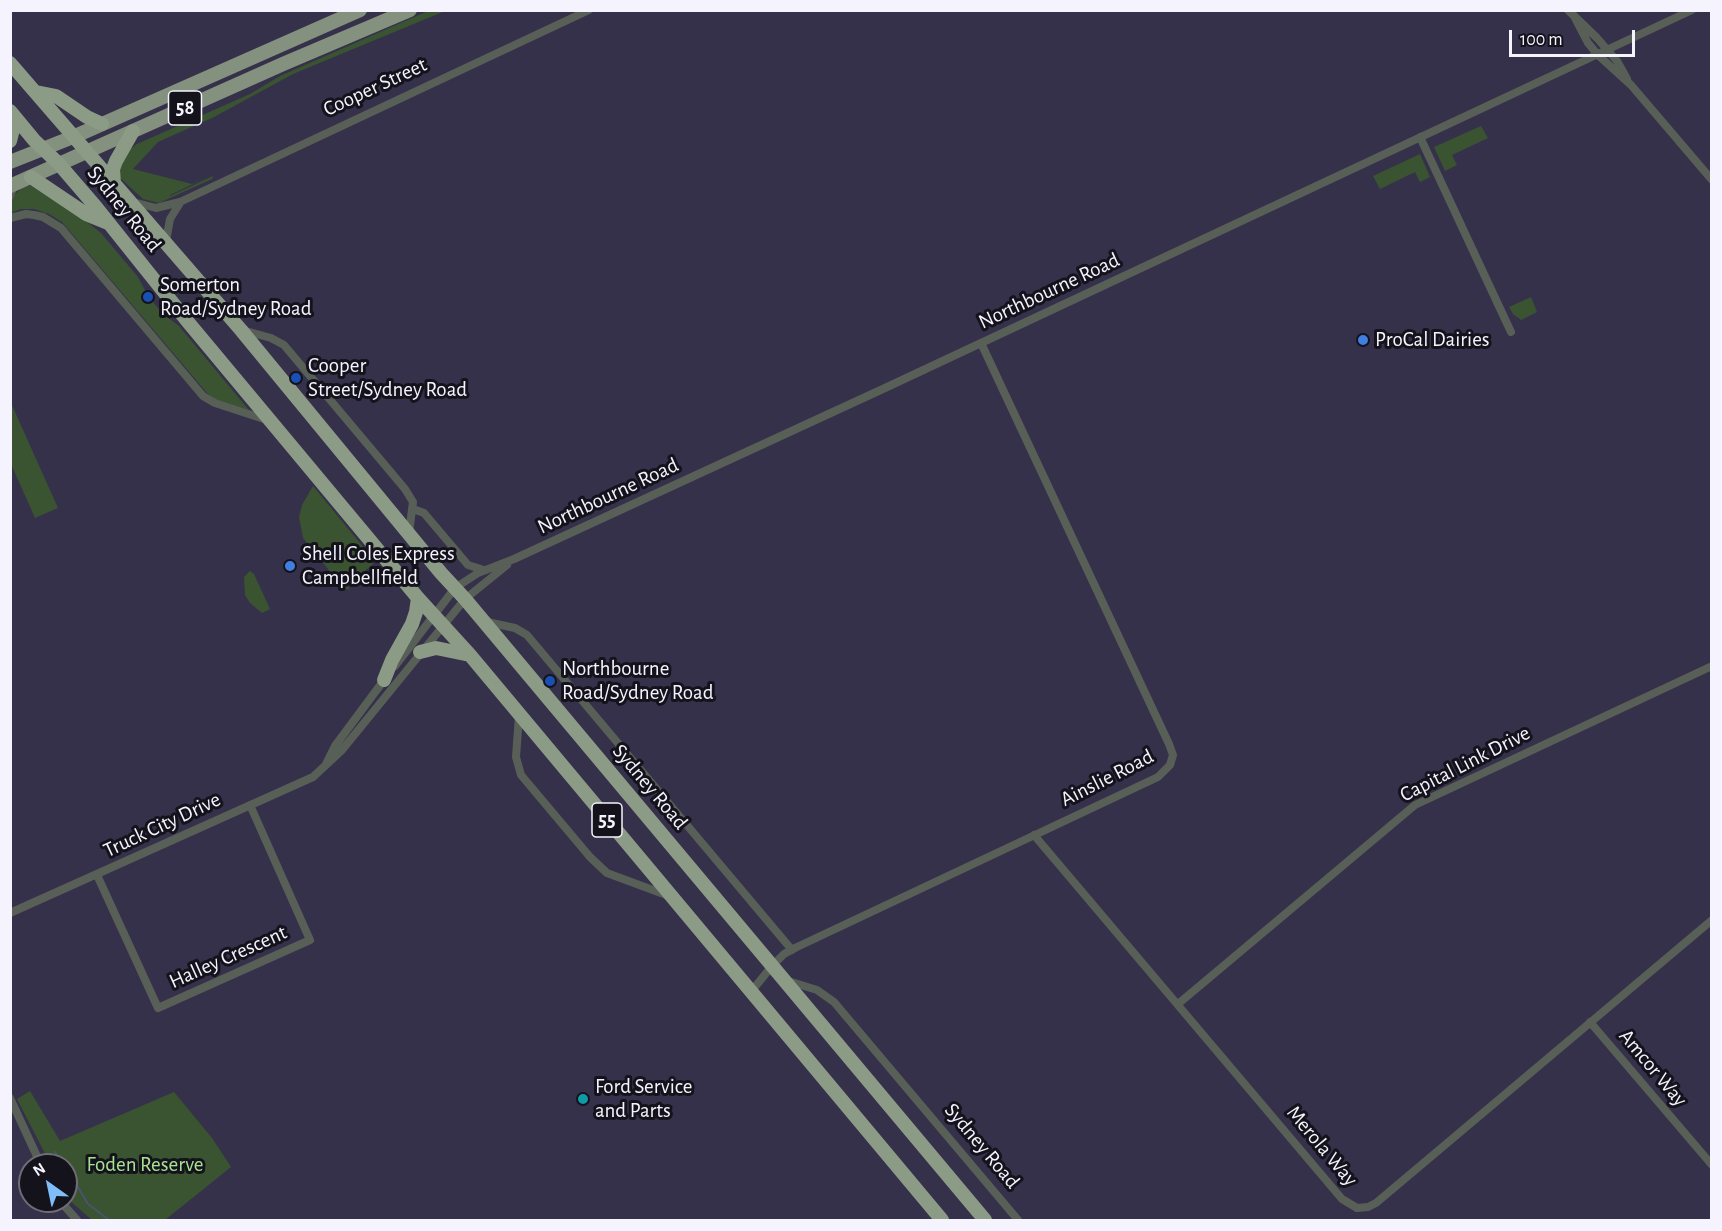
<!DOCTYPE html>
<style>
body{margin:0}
#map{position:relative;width:1722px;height:1231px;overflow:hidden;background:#2c283d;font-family:"Alegreya Sans",sans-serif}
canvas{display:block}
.frame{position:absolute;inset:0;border:12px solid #f4f3fe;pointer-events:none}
.north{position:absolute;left:18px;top:1153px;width:60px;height:60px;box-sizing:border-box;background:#14131c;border:2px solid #6e6d76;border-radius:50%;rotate:327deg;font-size:16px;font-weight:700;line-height:24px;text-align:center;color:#f4f3fe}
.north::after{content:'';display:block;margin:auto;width:21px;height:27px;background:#7ebdf9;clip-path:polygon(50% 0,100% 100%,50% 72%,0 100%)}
.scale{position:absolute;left:1509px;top:30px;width:126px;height:27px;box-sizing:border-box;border:3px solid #f4f3fe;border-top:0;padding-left:8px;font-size:18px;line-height:21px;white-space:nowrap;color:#f4f3fe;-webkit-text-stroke:4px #14131c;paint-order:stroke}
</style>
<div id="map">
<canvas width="1722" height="1231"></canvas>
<div class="frame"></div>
<div class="north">N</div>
<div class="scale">100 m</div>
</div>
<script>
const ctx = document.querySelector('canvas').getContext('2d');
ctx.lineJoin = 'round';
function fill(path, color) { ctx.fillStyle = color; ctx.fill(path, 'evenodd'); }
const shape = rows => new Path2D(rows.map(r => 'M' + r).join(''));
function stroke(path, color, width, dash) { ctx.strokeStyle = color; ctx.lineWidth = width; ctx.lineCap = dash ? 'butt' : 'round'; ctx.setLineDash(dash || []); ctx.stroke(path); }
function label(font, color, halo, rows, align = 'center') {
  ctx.font = font + ' "Alegreya Sans",sans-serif'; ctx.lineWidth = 6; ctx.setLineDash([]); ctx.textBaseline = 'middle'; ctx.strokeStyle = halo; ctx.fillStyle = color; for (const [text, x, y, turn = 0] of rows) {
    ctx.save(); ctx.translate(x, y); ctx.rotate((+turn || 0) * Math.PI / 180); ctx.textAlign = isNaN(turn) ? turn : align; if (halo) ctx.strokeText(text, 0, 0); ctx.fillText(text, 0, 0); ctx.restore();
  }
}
const built = shape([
 [10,11,1711,11,1711,1220,11,1220],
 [30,1165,66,1165,66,1201,30,1201]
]);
const green = shape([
 [428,11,445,11,293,74,214,117,158,142,133,169,192,184,214,174,170,195,170,196,213,176,212,179,159,203,143,199,118,176,121,156,137,144,250,94,280,76],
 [1481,126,1488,138,1452,155,1457,165,1445,171,1434,147],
 [1420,154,1430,177,1420,182,1415,172,1380,189,1373,176],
 [33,185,43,187,101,233,138,277,148,296,163,314,179,326,249,410,215,399,207,393,62,222,49,214,34,209,21,209,11,213,10,201,18,191,24,187],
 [1531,297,1537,312,1521,320,1513,314,1509,307],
 [11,403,58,508,35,518,11,464],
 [313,486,364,548,373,564,348,585,350,590,338,587,328,569,303,538,299,517,302,505],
 [250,571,254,574,270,609,262,613,250,603,245,595,244,577],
 [30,1091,60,1141,174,1092,212,1138,231,1167,165,1220,92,1220,68,1199,66,1165,51,1165,17,1099]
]);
const stream = shape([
 [55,1152,64,1165],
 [66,1167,88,1204,109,1220]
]);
const minor = shape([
 [1568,10,1597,38,1617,61,1627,79],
 [1575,18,1588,43,1598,55,1631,85,1712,180],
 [1420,137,1511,332],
 [10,196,15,184],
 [133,202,156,208,180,202,589,10],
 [10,218,26,214,34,215,43,217,61,228,203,396,215,403,267,420],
 [166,241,170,219,180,203],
 [242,330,271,338,284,345,405,489,413,502,409,533],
 [413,509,424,513,468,565,484,570],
 [487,622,515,628,527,635,792,950],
 [395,666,455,588,478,573,514,559,885,388,1692,10],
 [519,715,516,757,521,775,590,857,607,873,669,896],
 [326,764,335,746,387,676],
 [1034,835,1342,1199,1357,1208,1368,1207,1376,1203,1712,920],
 [97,875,158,1008,310,940,250,805],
 [10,913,313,777,342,750,465,599,507,565],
 [785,980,817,990,834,1002,1018,1220],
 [750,993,772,966,784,954,797,947,1158,777,1170,765,1173,755,1169,744,981,343],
 [1178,1004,1415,805,1712,666],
 [1590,1022,1712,1165],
 [10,1098,41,1165],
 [60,1201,77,1220]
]);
const primary = shape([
 [10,162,73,137,360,10],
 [10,186,283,64,410,10]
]);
const trunk = shape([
 [10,63,241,330,441,573,465,599,985,1220],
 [36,92,56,96,87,117,102,124],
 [10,111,34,140,59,164,96,207,188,322,418,598,470,655,942,1220],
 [10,115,13,129,10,141],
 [31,177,86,214,108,223],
 [114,183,113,169,116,161,133,131],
 [420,652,436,648,470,655],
 [384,680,392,660,412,624,416,612,418,598]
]);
const markers = [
 [148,297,6,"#1a4fb4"],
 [1363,340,6,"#3f7fe0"],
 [296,378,6,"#1a4fb4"],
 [290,566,6,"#3f7fe0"],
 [550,681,6,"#1a4fb4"],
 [583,1099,6,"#0f9aa8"]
];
const shields = [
 [185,108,33],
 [607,820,30]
];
const shieldNames = [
 ["58",185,108],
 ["55",607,820]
];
const streetNames = [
 ["Cooper Street",375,87,-25],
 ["Sydney Road",124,209,51],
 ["Northbourne Road",1049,291,-25],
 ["Northbourne Road",608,496,-25],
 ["Capital Link Drive",1465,764,-27],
 ["Ainslie Road",1107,778,-27],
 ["Sydney Road",650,787,50],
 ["Truck City Drive",162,825,-25],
 ["Halley Crescent",228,957,-24],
 ["Amcor Way",1653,1068,50],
 ["Sydney Road",982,1146,50],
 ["Merola Way",1322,1146,50]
];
const poiNames = [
 ["Somerton",160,285],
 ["Road/Sydney Road",160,309],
 ["ProCal Dairies",1375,340],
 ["Cooper",308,366],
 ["Street/Sydney Road",308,390],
 ["Shell Coles Express",302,554],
 ["Campbellfield",302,578],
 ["Northbourne",562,669],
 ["Road/Sydney Road",562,693],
 ["Ford Service",595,1087],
 ["and Parts",595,1111]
];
const parkNames = [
 ["Foden Reserve",145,1165]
];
fill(built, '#36314b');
fill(green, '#3a5331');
stroke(stream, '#49536e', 2);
stroke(minor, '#585f56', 8);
stroke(primary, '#84917e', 14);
stroke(trunk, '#8c9b86', 14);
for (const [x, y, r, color] of markers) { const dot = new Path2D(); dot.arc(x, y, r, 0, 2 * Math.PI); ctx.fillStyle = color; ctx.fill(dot); stroke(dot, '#14131c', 2); }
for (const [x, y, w] of shields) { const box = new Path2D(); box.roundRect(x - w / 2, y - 17, w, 34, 4.5); ctx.fillStyle = '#14131c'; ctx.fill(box); stroke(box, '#f4f3fe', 1.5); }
label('bold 20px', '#f4f3fe', null, shieldNames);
label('21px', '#f4f3fe', '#14131c', streetNames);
label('21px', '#f4f3fe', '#14131c', poiNames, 'left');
label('21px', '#a7e291', '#14131c', parkNames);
</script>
